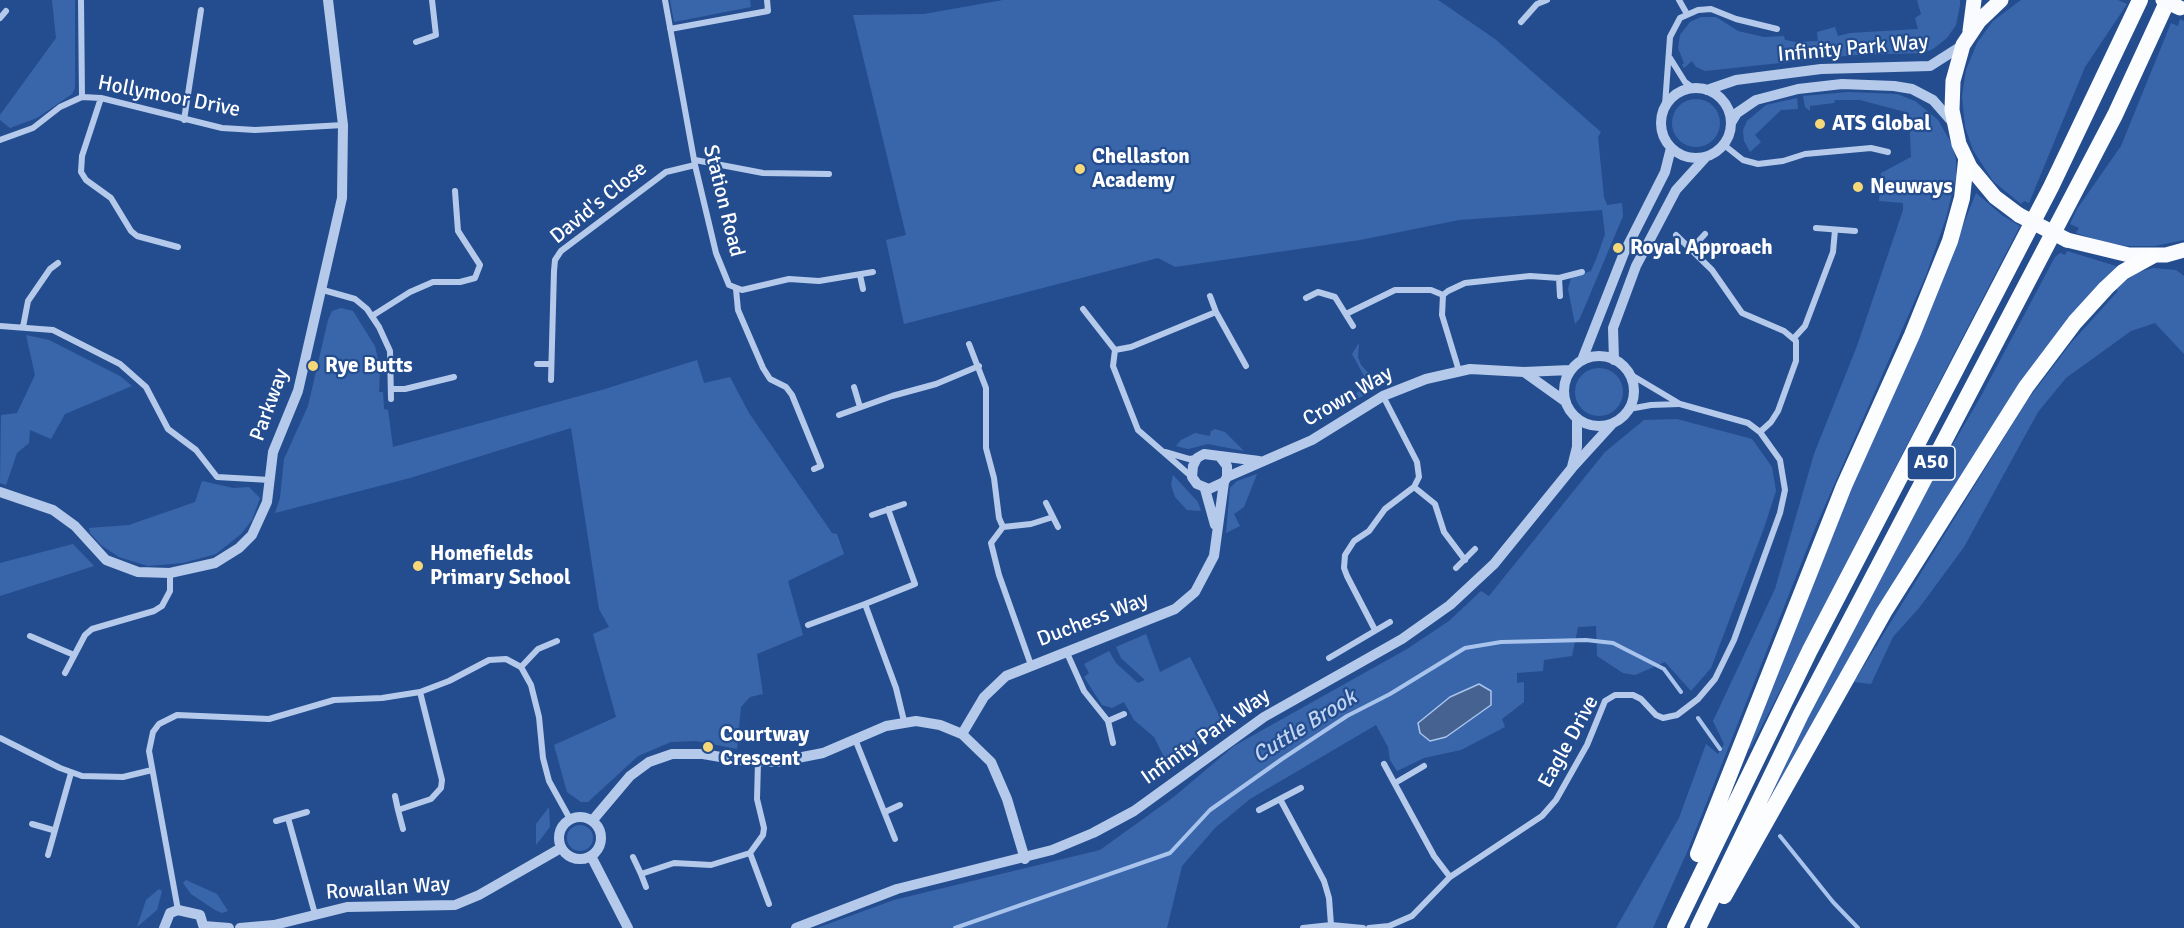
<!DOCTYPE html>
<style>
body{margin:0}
canvas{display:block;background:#244d8f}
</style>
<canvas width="2184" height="928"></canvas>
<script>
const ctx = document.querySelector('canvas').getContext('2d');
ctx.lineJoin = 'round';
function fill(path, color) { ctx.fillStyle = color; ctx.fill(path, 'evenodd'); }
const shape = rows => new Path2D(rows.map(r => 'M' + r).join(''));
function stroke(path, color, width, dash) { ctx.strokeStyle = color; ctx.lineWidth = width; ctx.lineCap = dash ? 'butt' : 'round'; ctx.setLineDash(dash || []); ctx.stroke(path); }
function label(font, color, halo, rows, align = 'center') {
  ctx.font = font + ' Signika,sans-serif'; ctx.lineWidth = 4.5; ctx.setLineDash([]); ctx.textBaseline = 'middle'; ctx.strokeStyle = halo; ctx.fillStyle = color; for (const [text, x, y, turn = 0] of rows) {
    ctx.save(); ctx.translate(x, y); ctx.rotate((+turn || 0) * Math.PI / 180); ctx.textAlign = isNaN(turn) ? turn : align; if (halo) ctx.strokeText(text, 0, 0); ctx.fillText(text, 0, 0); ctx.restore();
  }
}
const green = shape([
 [52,0,75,0,75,88,72,94,37,118,10,128,0,120,0,115,56,38],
 [670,0,750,0,751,7,674,22],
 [1003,0,1438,0,1495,39,1601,132,1598,137,1604,197,1607,205,1622,203,1623,216,1580,318,1575,324,1568,289,1571,278,1591,271,1597,257,1605,234,1602,210,1459,220,1360,240,1175,267,1158,258,904,324,886,240,906,235,853,15,924,14],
 [1917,0,1960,0,1960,5,1956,25,1947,38,1933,49,1923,53,1855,55,1705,71,1696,67,1692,61,1684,68,1682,65,1684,63,1678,48,1680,35,1690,22,1701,17,1716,17,1738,31,1764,37,1784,36,1785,40,1797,42,1818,41,1817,32,1835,27,1838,36,1850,33,1918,29,1915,18,1921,14],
 [2021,0,2118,0,2127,4,2085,67,2029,203,2024,201,2021,204,1993,181,1973,150,1965,127,1962,96,1966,70,1977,43,1993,21],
 [2180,19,2184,21,2184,240,2155,246,2127,246,2100,241,2076,233,2079,228,2070,224,2077,209,2121,146,2171,23,2178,26],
 [1848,92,1897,94,1915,101,1938,120,1953,146,1956,160,1956,177,1946,218,1926,275,1816,526,1687,852,1653,928,1616,928,1679,818,1706,744,1718,754,1724,744,1713,721,1775,589,1814,454,1857,346,1903,210,1903,203,1879,201,1881,173,1911,157,1909,113,1860,100,1835,100,1834,103,1810,106,1810,111,1805,107,1803,96],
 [1797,98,1798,109,1781,110,1755,135,1761,142,1750,152,1744,141,1743,130,1747,121,1766,105],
 '1672 123a24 24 0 1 1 48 0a24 24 0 1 1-48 0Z',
 [1976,193,2003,216,2020,226,1750,749,1746,747,1837,517,1943,276],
 [2067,251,2119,267,2087,297,2062,328,1770,800,1767,799,1806,721,1915,509,1980,398,2055,257,2060,253,2065,255],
 [2153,268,2176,270,2184,276,2184,354,2155,323,2131,331,2066,378,2038,412,1964,547,1919,608,1893,637,1871,684,1854,682,2026,402,2071,343,2118,291,2115,288,2139,272],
 [341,308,353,311,375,346,380,369,379,392,383,392,384,409,388,410,393,447,605,389,697,360,704,383,730,377,749,413,832,533,837,534,844,554,788,581,803,635,757,654,763,694,750,697,741,707,737,749,696,741,671,742,638,756,588,802,581,802,567,792,554,745,616,717,593,634,609,627,599,609,571,428,410,478,275,513,280,498,284,459,308,406,328,320,332,311],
 [26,335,49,340,120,376,132,386,65,414,51,439,30,430,29,443,17,453,6,485,0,483,1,415,17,413,35,375],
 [1359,343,1358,357,1361,365,1380,386,1359,398,1356,393,1369,385,1352,354],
 '1575 392a24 24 0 1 1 48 0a24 24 0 1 1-48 0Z',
 [1677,419,1752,439,1772,467,1776,491,1764,528,1711,668,1691,691,1665,662,1635,675,1623,673,1597,656,1596,626,1578,627,1572,656,1544,660,1543,671,1517,673,1517,683,1524,682,1524,702,1502,719,1505,727,1461,750,1424,758,1397,771,1390,760,1388,747,1376,725,1250,799,1215,828,1182,866,1167,928,817,928,894,900,1100,850,1175,796,1234,746,1407,649,1449,621,1481,591,1489,596,1605,452,1644,420],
 [1215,429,1225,432,1244,451,1208,444,1188,449,1176,446,1181,440,1195,433,1210,436,1211,431],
 [1257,474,1244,507,1234,514,1240,526,1226,533,1230,488,1237,481],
 [1173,475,1198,502,1201,511,1187,510,1175,497,1171,485],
 [202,481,233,488,249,487,260,498,252,520,241,534,216,554,183,563,148,566,119,557,101,545,90,533,89,528,129,525,195,502],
 [73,544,94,566,0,596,0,563],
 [1146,634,1160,672,1190,657,1224,725,1169,767,1154,737,1134,720,1124,702,1112,708,1102,705,1084,677,1089,673,1084,664,1109,651,1116,663,1138,683,1145,680,1121,658,1116,647],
 [549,807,550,827,536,845,536,824],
 '567 838a13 13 0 1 1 26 0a13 13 0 1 1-26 0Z',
 [186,880,217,894,228,911,222,913,215,910,191,894,183,883],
 [159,889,162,891,157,910,137,927,146,900]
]);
const water = shape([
 [1479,684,1491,691,1491,705,1446,737,1430,741,1420,733,1418,723,1450,697,1479,684]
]);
const stream = shape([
 [1698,718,1720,749],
 [1780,836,1833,902,1858,928],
 [955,928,1170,853,1210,810,1282,759,1347,716,1390,694,1465,648,1501,642,1586,640,1613,643,1664,669,1681,692]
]);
const minor = shape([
 [81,0,82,97],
 [665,0,695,165,716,253,729,285,742,290,789,279,819,281,873,272],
 [1679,0,1687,14],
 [0,18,6,11],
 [1521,22,1537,4,1547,0],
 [670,29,768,11,767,0],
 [416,42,436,35,432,0],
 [1670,58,1685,82,1693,88],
 [101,98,82,156,81,172,86,180,111,198,131,231,137,236,178,247],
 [1665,105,1670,37,1680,18,1698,10,1711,9,1736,19,1777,29],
 [184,120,201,10],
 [0,140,33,128,60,107,82,97,101,98,222,128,255,130,343,125],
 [1724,145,1743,160,1758,164,1783,161,1805,154,1871,148,1888,152],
 [695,160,763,173,829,174],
 [1816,228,1855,231],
 [1676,235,1712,270,1742,313,1784,331,1796,341,1796,361,1778,411,1771,422,1760,432],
 [1692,248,1705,234],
 [860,275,863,289],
 [1559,278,1560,296],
 [736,289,738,310,763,368,770,379,786,387,792,395,821,466,814,469],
 [323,290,355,299,367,309,379,327,390,351,391,399],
 [1210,296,1216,312],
 [1306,298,1318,292,1335,297,1353,326],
 [1083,309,1115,350],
 [1346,314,1395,290,1431,290,1443,295],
 [372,316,410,292,433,282,460,282,475,278,480,265,458,231,455,191],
 [0,326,53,330,120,364,146,387,168,429,196,450,217,477,270,480],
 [23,327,28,301,50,269,58,263],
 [1794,338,1805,326,1833,252,1835,230],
 [969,344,986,388,986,448,994,478,999,518,1003,527],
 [537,364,551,364],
 [1459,371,1442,315,1443,295,1448,291,1465,283,1530,276,1559,278,1582,272],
 [551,380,554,271,555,260,561,251,666,172,695,165],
 [854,387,860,407],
 [392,389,405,389,454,377],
 [1629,409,1651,405,1679,404],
 [839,415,892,396,936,384,979,366],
 [1165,452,1189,459,1197,458],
 [1192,477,1138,430,1113,366,1115,350,1131,347,1216,312,1246,366],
 [1414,487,1435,504,1444,532,1465,560],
 [1046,503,1058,527],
 [872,515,904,504],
 [1456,568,1475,549],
 [865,604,915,584,888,509],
 [808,625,865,604,896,688,904,721],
 [1375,630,1347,576,1344,568,1345,555,1354,541,1369,531,1385,509,1414,487,1419,477,1417,462,1383,396],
 [30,636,74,655],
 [1067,653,1084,691,1108,721,1113,743],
 [1329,658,1390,622],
 [1031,665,999,575,991,543,1003,527,1031,524,1053,517],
 [521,667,538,649,557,641],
 [65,673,85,635,92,629,154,611,162,606,170,591,170,573],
 [1108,721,1124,714],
 [0,738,60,768,82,776,123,777,152,770],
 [855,739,895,839],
 [1384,764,1434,856,1450,877],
 [1395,783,1424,766],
 [395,796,398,810],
 [1280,799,1324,881,1329,898,1331,925],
 [1259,810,1301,788],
 [885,812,900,805],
 [288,818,315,914],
 [276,821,307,812],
 [32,824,53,830],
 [403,829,398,810,431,799,441,788,442,780,420,692],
 [750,853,769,904],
 [48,855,71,773],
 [633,857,641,874,674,863,711,865,750,853,763,835,764,828,757,799,758,762],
 [641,874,646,887],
 [178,910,149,751,153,732,159,724,177,715,269,719,334,700,382,698,420,692,449,681,489,660,506,659,521,667,531,685,539,717,543,758,549,781,570,819],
 [1303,928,1331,925,1363,928],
 [1369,928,1389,926,1412,916,1450,877,1542,816,1556,800,1587,745,1605,701,1615,695,1633,695,1641,699,1656,715,1663,718,1677,715,1698,699,1715,679,1734,640,1780,513,1785,490,1780,460,1760,432,1748,423,1680,404,1628,373]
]);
const tertiary = shape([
 '1661 123a35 35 0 1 1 70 0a35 35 0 1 1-70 0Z',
 [1707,90,1736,80,1821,69,1930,66,1963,45],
 [1731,123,1737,113,1756,100,1798,89,1842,84,1894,86,1912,89,1933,100,1954,124],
 '1564 391a35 35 0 1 1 70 0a35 35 0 1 1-70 0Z',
 [1582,360,1624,253,1665,172,1671,148],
 [1614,360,1613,328,1636,266,1676,190,1705,158],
 [1524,372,1566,402],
 [1220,457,1227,466,1227,477,1224,482,1209,489,1197,484,1192,477,1193,466,1197,458,1204,454,1259,461],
 [1572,467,1577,447,1577,418],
 [1227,477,1312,440,1383,396,1426,379,1470,369,1524,372,1570,370],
 [1205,489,1215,525],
 [0,492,53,510,75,526,106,560,138,572,170,573,215,563,239,548,252,535,267,502,273,452,298,391,342,198,343,125,328,0],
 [962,734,984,697,1006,676,1175,609,1195,592,1214,556,1224,482],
 '559 838a21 21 0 1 1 42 0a21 21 0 1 1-42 0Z',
 [592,821,630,776,649,762,672,754,703,754,738,760,777,762,823,753,886,726,916,721,940,725,962,734,991,762,1007,799,1025,859],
 [591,856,628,928],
 [204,926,229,928],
 [164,928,170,913,178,910,200,915,204,928],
 [240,928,274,925,347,907,455,905,479,895,561,848],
 [796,928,897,889,1052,850,1093,833,1134,811,1264,717,1402,639,1450,605,1494,564,1572,468,1613,423]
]);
const primary = shape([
 [2001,0,1979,21,1963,45,1953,81,1952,110,1959,144,1970,167,1995,197,2019,215],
 [1970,31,1974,0],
 [2067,240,2129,255,2166,255,2184,250]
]);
const trunk = shape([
 [1698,854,1844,486,1912,335,1950,241,1962,198,1966,161],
 [1724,896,1884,612,2026,387,2075,322,2106,288,2123,272,2152,256],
 [1675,928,1810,650,2051,187,2140,0],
 [1698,928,1801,714,2115,115,2168,0]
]);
const primaryBridge = shape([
 [2163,0,2180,8],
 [2019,215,2067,240]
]);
const markers = [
 [1820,124,6,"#f6d878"],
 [1080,169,6,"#f6d878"],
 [1858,187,6,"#f6d878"],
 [1618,248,6,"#f6d878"],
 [313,366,6,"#f6d878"],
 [418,566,6,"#f6d878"],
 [708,747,6,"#f6d878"]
];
const shields = [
 [1931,463,48]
];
const shieldNames = [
 ["A50",1931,463]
];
const streetNames = [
 ["Infinity Park Way",1853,49,-5],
 ["Hollymoor Drive",169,97,11],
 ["Station Road",723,201,76],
 ["David's Close",599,203,-39],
 ["Crown Way",1348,397,-30],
 ["Parkway",270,405,-70],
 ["Duchess Way",1093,620,-21],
 ["Infinity Park Way",1206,737,-35],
 ["Eagle Drive",1569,742,-61],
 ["Rowallan Way",388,889,-4]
];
const poiNames = [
 ["ATS Global",1832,124],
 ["Chellaston",1092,157],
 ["Academy",1092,181],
 ["Neuways",1870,187],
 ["Royal Approach",1630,248],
 ["Rye Butts",325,366],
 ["Homefields",430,554],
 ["Primary School",430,578],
 ["Courtway",720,735],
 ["Crescent",720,759]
];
const waterNames = [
 ["Cuttle Brook",1305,727,-32]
];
fill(green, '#3966ab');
fill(water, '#456290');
stroke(water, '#a9c4ec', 1.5);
stroke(stream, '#a9c4ec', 4);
stroke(minor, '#b5caeb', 6);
stroke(tertiary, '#b5caeb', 10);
stroke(primary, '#f9fbff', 15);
stroke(trunk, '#fcfdff', 16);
stroke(primaryBridge, '#f9fbff', 15);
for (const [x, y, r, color] of markers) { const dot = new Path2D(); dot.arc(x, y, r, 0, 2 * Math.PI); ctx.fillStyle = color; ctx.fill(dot); stroke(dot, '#244d8f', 2); }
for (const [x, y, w] of shields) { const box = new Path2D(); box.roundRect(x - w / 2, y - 17, w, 34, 4.5); ctx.fillStyle = '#244d8f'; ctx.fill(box); stroke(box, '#fff', 1.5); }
label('bold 20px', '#fff', null, shieldNames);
label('21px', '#fff', '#244d8f', streetNames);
label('bold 21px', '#fff', '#244d8f', poiNames, 'left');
label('italic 22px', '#c1d5f2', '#244d8f', waterNames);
</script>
